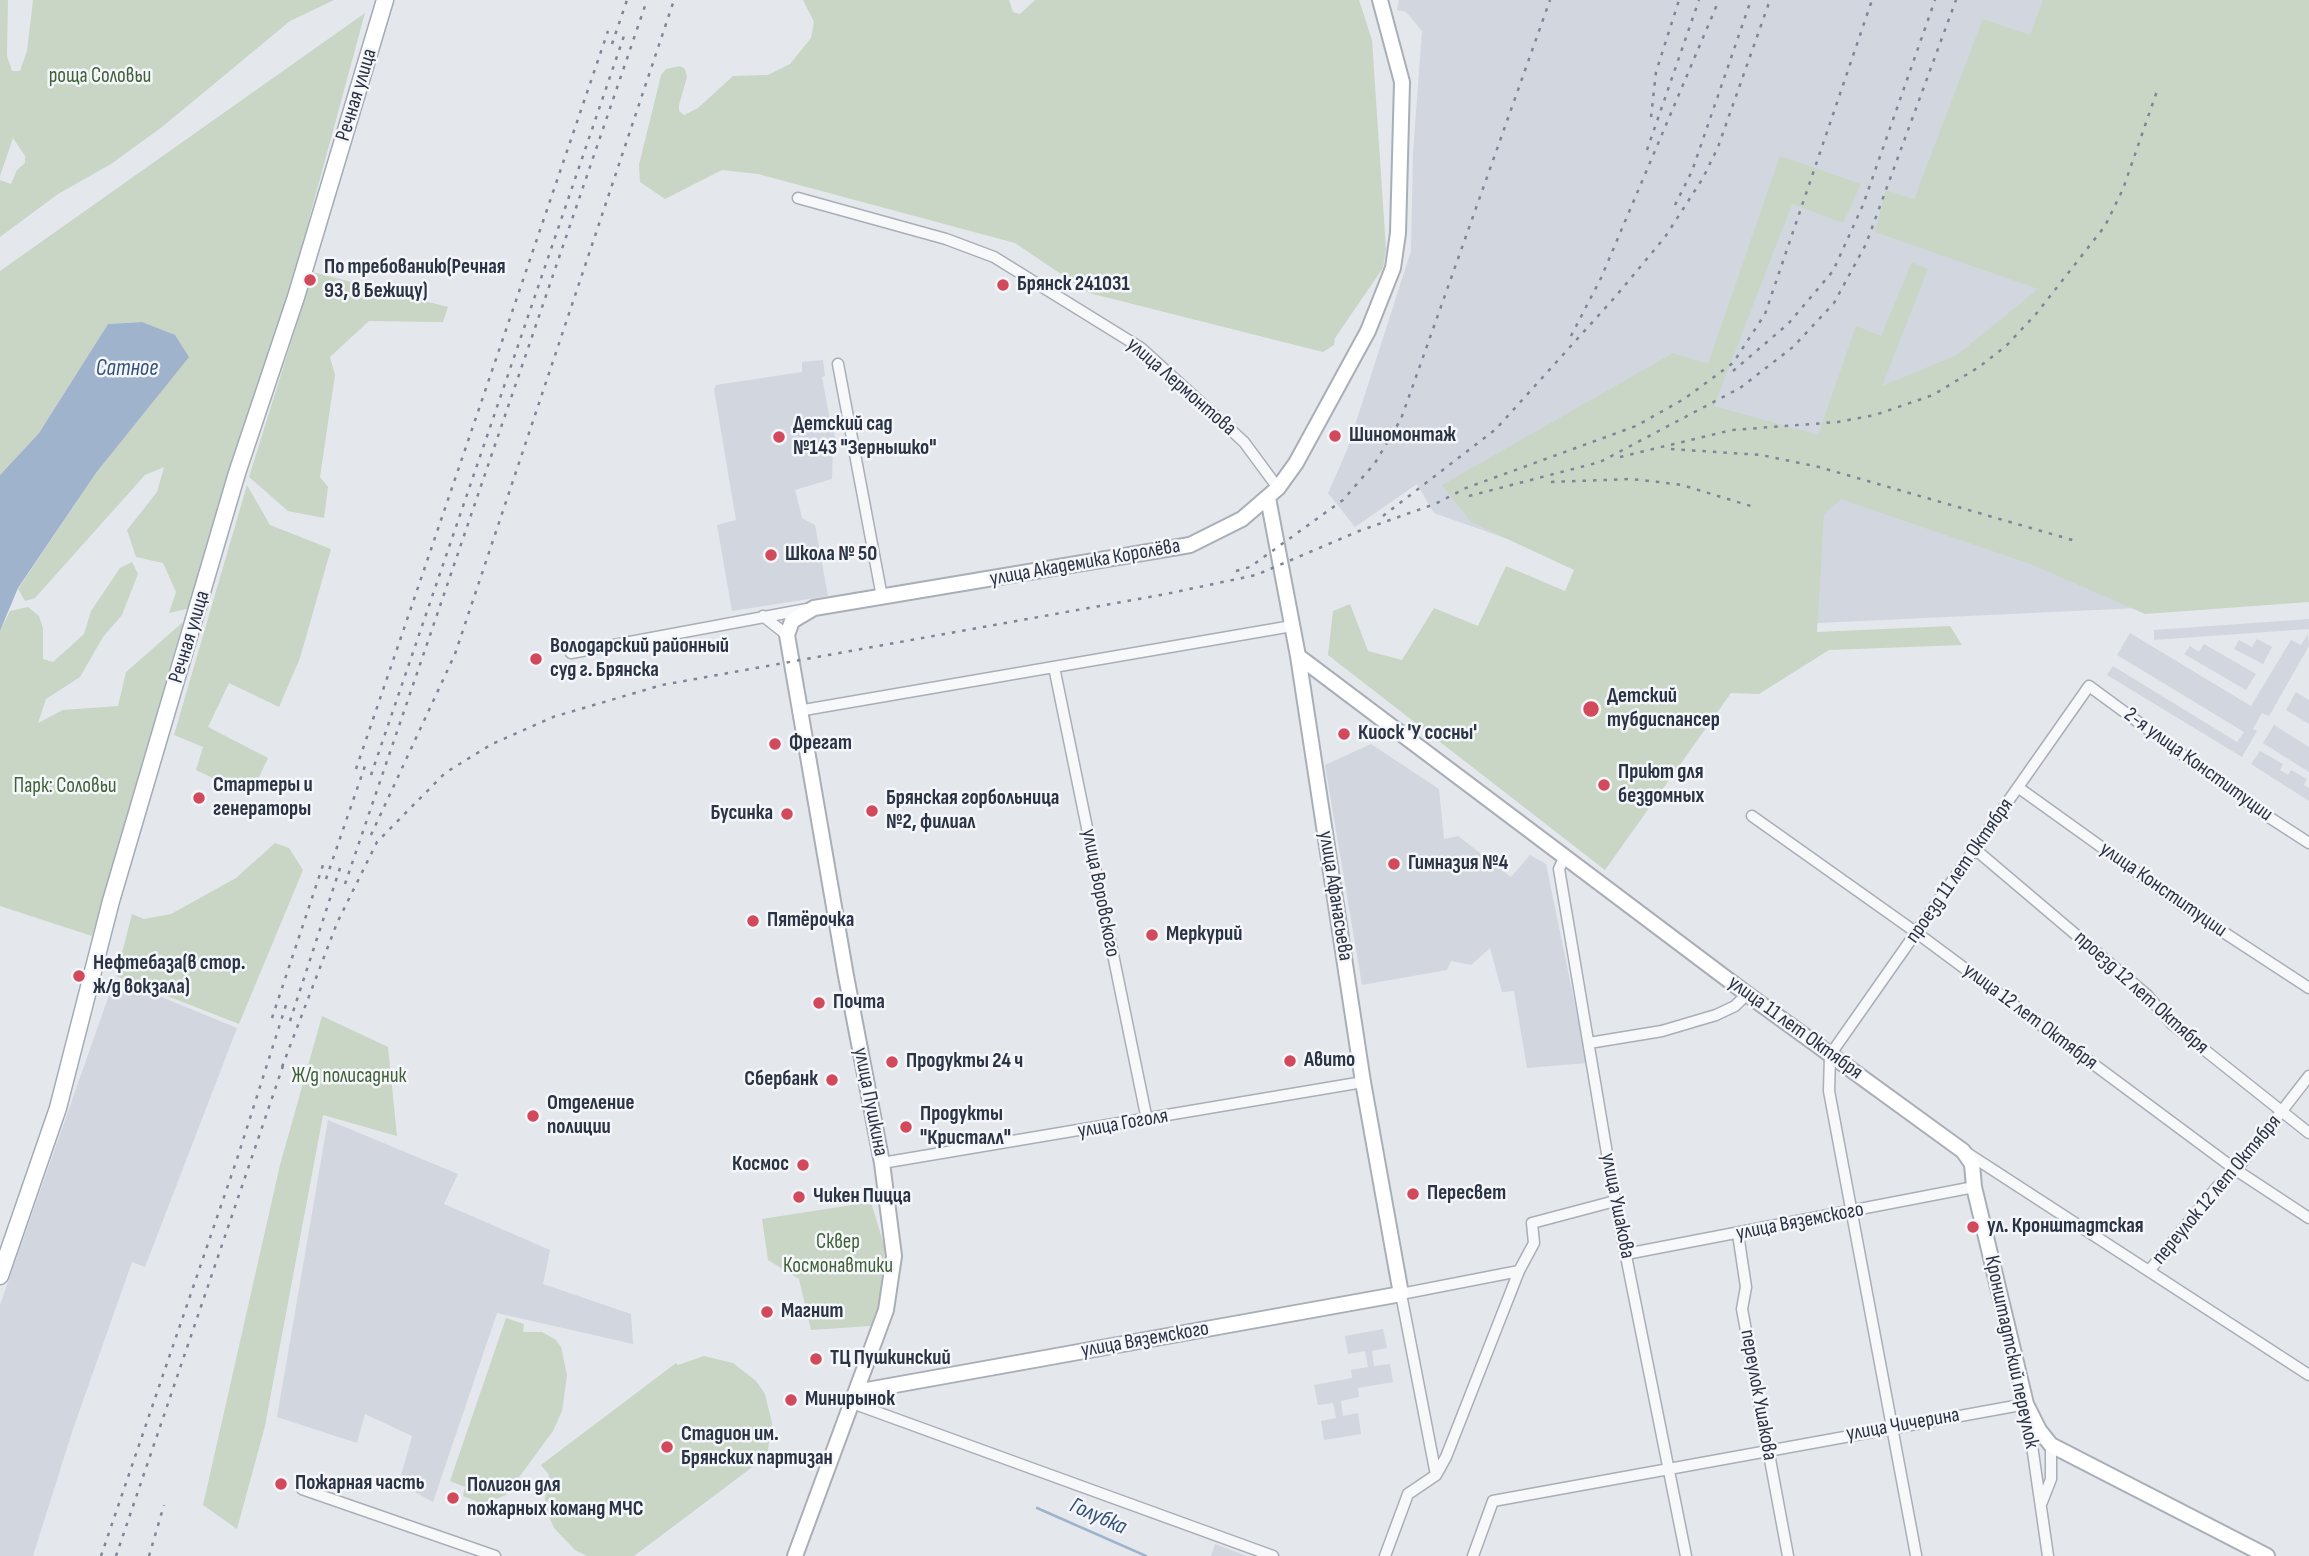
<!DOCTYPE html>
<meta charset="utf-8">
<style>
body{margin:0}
canvas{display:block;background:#e4e7ec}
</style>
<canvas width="2309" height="1556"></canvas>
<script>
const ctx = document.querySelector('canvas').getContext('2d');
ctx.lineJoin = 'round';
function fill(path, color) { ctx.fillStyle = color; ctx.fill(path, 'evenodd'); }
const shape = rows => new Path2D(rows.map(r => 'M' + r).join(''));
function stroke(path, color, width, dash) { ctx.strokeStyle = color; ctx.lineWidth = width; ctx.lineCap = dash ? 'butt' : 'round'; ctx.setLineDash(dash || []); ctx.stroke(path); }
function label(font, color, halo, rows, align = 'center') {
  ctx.font = font + ' "Sofia Sans Condensed",sans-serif'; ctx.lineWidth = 5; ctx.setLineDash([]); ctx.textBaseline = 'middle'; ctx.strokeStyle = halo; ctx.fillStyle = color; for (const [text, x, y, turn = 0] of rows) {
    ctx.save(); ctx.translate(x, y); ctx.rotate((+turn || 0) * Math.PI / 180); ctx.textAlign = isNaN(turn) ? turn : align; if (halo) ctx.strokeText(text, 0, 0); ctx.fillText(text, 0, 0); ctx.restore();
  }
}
const built = shape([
 [1399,0,2309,0,2138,608,1754,626,1434,513,1417,484,1355,527,1328,493,1347,450,1411,251,1413,153,1422,31,1406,12,1397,10],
 [823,360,825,376,822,377,831,426,840,448,833,451,832,479,795,490,802,518,815,525,828,596,732,611,717,525,736,520,714,389,716,385,802,372,802,362],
 [2309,619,2309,629,2154,640,2154,630],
 [2130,633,2251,706,2291,640,2301,645,2308,634,2309,646,2269,716,2262,713,2253,729,2257,731,2242,757,2107,675,2113,666,2237,742,2244,732,2117,655],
 [2257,639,2272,647,2263,664,2234,649,2239,640,2252,647],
 [2204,644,2256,674,2246,690,2184,654,2190,646,2199,652],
 [2296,692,2309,700,2309,724,2286,710],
 [2274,725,2309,747,2309,772,2263,743],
 [1371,744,1439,789,1444,839,1458,836,1511,877,1530,855,1546,864,1587,1063,1527,1068,1514,991,1502,992,1490,948,1471,965,1451,961,1447,970,1362,985,1325,765],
 [2260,751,2283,764,2280,770,2288,775,2291,770,2307,779,2304,785,2309,788,2309,801,2251,764],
 [115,978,237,1028,145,1267,132,1262,73,1429,33,1556,0,1556,0,1305],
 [328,1120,458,1174,444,1204,550,1250,543,1284,631,1314,633,1344,497,1313,433,1502,399,1483,412,1436,365,1414,357,1443,277,1417],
 [1383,1329,1387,1348,1372,1351,1374,1366,1390,1364,1393,1382,1358,1388,1359,1397,1341,1401,1343,1416,1358,1413,1361,1434,1324,1440,1321,1421,1336,1418,1333,1403,1318,1405,1314,1385,1352,1378,1351,1370,1368,1367,1365,1351,1348,1354,1345,1336],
 [1215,1544,1247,1556,1211,1556]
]);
const green = shape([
 [0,0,8,0,7,56,12,71,20,71,27,51,33,0,334,0,290,21,162,127,111,164,58,194,0,237,0,180,11,184,17,170,25,163,25,156,13,138,0,176],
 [803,0,1009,0,1013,12,1020,14,1035,0,1359,0,1372,40,1386,249,1383,268,1335,338,1334,345,1323,352,1089,293,1015,243,758,174,722,170,665,199,640,182,639,165,661,75,666,69,680,66,685,69,687,77,679,105,679,111,684,115,698,108,733,76,768,75,790,64,811,38,814,22],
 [2043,0,2309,0,2309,602,2145,614,2033,565,1841,499,1824,514,1817,632,1950,626,1962,645,1829,650,1759,694,1731,693,1605,870,1328,655,1333,611,1350,604,1368,651,1402,660,1434,608,1478,626,1506,566,1565,591,1574,570,1471,522,1442,485,1673,353,1708,364,1780,156,1861,184,1843,223,1792,204,1714,406,1818,435,1856,326,1881,336,1912,262,1928,269,1882,386,1957,355,2038,289,1875,232,1886,190,1914,199,1983,19,2030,35],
 [365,13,289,293,195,607,169,613,176,592,163,563,136,557,127,530,157,492,164,467,145,475,35,598,25,601,18,589,96,473,160,393,142,322,108,324,39,433,0,475,0,271],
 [313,272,448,307,443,322,369,321,330,357,335,375,320,477,328,487,324,518,288,511,249,477],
 [247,485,270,525,331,549,300,658,279,707,229,683,208,727,268,758,250,796,196,770,203,747,174,735],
 [132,562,138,574,122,615,103,637,80,677,46,699,38,723,63,710,118,706,126,672,183,622,92,936,0,906,0,631,10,611,28,607,39,616,43,628,43,659,53,662,84,634,91,611,120,568],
 [275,843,289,848,303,870,239,1024,116,976,132,914,144,919,171,914,236,878],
 [322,1016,388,1047,397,1136,323,1115,265,1426,237,1529,203,1505,280,1165],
 [871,1202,885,1248,881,1291,875,1318,871,1326,811,1330,799,1279,768,1260,762,1219],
 [506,1318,524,1324,523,1332,542,1332,556,1340,561,1347,567,1375,562,1411,553,1431,506,1495,483,1504,463,1496,465,1487,450,1481],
 [704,1356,733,1363,756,1381,765,1394,772,1423,767,1456,634,1556,587,1556,575,1550,554,1528,548,1514,545,1499,549,1475,541,1465,676,1363,678,1365]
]);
const water = shape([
 [142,322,175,335,189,357,96,473,18,588,0,631,0,475,39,433,108,324]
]);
const stream = shape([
 [1037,1508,1146,1556]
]);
const street = shape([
 [798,198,946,239,994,257,1141,348,1244,442,1278,488],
 [838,364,882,597],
 [763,616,787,635],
 [571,653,807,609],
 [1054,667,1147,1120],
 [798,711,1292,626],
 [2019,788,2185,907,2309,988],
 [1752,816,1917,933,2236,1170,2309,1218],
 [1976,850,2147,995,2172,1024,2309,1133],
 [1565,856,1559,869,1615,1201,1686,1556],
 [1589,1043,1662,1031,1716,1015,1735,1006,1747,994],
 [1967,1153,2309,1375],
 [882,1163,1363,1082],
 [1738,1234,1746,1287,1742,1309,1788,1556],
 [1626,1254,1974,1187],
 [1519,1271,1534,1243,1532,1223,1615,1201],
 [2149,1271,2217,1187,2236,1170,2309,1076],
 [852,1403,1273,1556],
 [302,1489,495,1556],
 [2042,1502,2051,1479,2051,1445],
 [1916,1555,1829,1091,1830,1055,2089,686,2261,812,2309,843],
 [1385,1556,1408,1494,1436,1475,1401,1294,1519,1271,1446,1457,1436,1475],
 [1473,1556,1493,1501,2026,1404,2048,1556]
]);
const secondary = shape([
 [1298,656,1747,994,1963,1151,1972,1164,1974,1187,2026,1404,2039,1430,2051,1445,2267,1556],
 [856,1392,1401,1294,1363,1082,1298,656,1268,498],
 [795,1556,886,1310,894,1256,882,1163,846,976,787,635,792,621,814,608,1190,545,1242,519,1278,488,1296,463,1368,331,1393,268,1398,233,1402,82,1380,0]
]);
const primary = shape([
 [0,1276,58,1108,111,901,237,473,296,297,385,0]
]);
const rail = shape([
 [612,44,627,0],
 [1651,117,1656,72,1679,0],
 [1647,150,1699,0],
 [1675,205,1692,171,1751,0],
 [1571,336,1601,278,1719,0],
 [1733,371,1788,324,1833,271,1863,205,1935,0],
 [1671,449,1761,455,1819,467,2076,541],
 [1620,457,1732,430,1838,422,1875,415,1933,395,1979,367,2006,346,2036,314,2105,226,2123,189,2157,91],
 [1551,482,1631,479,1659,482,1682,485,1754,507],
 [1469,496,1600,462,1740,388,1793,347,1834,303,1866,244,1956,0],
 [1383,516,1496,429,1616,296,1665,237,1703,178,1718,147,1770,0],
 [1236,571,1250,567,1343,500,1375,463,1401,419,1550,0],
 [356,769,608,31],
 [371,775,625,33],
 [371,835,455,654,674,0],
 [326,879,367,760],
 [345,884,647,0],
 [272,1018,323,865],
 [290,1021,340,868],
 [282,1067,337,923,377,842,445,773,492,744,553,717,662,685,1166,594,1256,575,1359,531,1435,504,1466,488,1636,426,1684,399,1733,363,1765,314,1872,0],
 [101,1556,237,1159,286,1005],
 [116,1556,285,1060],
 [149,1556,164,1505]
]);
const markers = [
 [310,280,7,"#d1495b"],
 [1003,285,7,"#d1495b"],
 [1335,436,7,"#d1495b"],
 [779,437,7,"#d1495b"],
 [771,555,7,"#d1495b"],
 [536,659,7,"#d1495b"],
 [1591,709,9,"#d1495b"],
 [1344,734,7,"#d1495b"],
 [775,744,7,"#d1495b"],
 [1604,785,7,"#d1495b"],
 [199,798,7,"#d1495b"],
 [872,811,7,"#d1495b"],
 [787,814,7,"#d1495b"],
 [1394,864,7,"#d1495b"],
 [753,921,7,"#d1495b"],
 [1152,935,7,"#d1495b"],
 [79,976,7,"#d1495b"],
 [819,1003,7,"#d1495b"],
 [1290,1061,7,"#d1495b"],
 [892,1062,7,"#d1495b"],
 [832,1080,7,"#d1495b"],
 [533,1116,7,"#d1495b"],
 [906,1127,7,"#d1495b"],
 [803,1165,7,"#d1495b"],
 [1413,1194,7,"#d1495b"],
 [799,1197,7,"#d1495b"],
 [1973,1227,7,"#d1495b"],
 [767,1312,7,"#d1495b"],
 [816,1359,7,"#d1495b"],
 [791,1400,7,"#d1495b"],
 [667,1447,7,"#d1495b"],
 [281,1484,7,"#d1495b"],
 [453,1498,7,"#d1495b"]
];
const parkNames = [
 ["роща Соловьи",100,77],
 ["Парк: Соловьи",65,787],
 ["Ж/д полисадник",349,1077],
 ["Сквер",838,1243],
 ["Космонавтики",838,1267]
];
const streetNames = [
 ["Речная улица",357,95,-73],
 ["улица Лермонтова",1181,387,41],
 ["улица Академика Королёва",1085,563,-10],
 ["Речная улица",190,637,-73],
 ["2-я улица Конституции",2198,765,36],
 ["проезд 11 лет Октября",1960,871,-55],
 ["улица Конституции",2163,890,35],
 ["улица Воровского",1100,893,79],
 ["улица Афанасьева",1335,896,81],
 ["проезд 12 лет Октября",2141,993,42],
 ["улица 12 лет Октября",2030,1017,37],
 ["улица 11 лет Октября",1795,1028,36],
 ["улица Пушкина",870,1102,79],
 ["улица Гоголя",1123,1124,-10],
 ["переулок 12 лет Октября",2217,1190,-50],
 ["улица Ушакова",1617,1206,79],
 ["улица Вяземского",1800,1222,-11],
 ["улица Вяземского",1145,1340,-10],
 ["Кронштадтский переулок",2011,1352,78],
 ["переулок Ушакова",1758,1395,80],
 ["улица Чичерина",1903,1425,-10]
];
const poiNames = [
 ["По требованию(Речная",324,268],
 ["93, в Бежицу)",324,292],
 ["Брянск 241031",1017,285],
 ["Детский сад",793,425],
 ["№143 \"Зернышко\"",793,449],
 ["Шиномонтаж",1349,436],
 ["Школа № 50",785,555],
 ["Володарский районный",550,647],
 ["суд г. Брянска",550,671],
 ["Детский",1607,697],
 ["тубдиспансер",1607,721],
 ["Киоск 'У сосны'",1358,734],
 ["Фрегат",789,744],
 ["Приют для",1618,773],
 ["бездомных",1618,797],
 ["Стартеры и",213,786],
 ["генераторы",213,810],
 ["Брянская горбольница",886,799],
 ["№2, филиал",886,823],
 ["Бусинка",773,814,"right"],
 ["Гимназия №4",1408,864],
 ["Пятёрочка",767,921],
 ["Меркурий",1166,935],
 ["Нефтебаза(в стор.",93,964],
 ["ж/д вокзала)",93,988],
 ["Почта",833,1003],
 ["Авито",1304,1061],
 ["Продукты 24 ч",906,1062],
 ["Сбербанк",818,1080,"right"],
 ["Отделение",547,1104],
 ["полиции",547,1128],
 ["Продукты",920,1115],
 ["\"Кристалл\"",920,1139],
 ["Космос",789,1165,"right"],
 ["Пересвет",1427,1194],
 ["Чикен Пицца",813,1197],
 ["ул. Кронштадтская",1987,1227],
 ["Магнит",781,1312],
 ["ТЦ Пушкинский",830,1359],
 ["Минирынок",805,1400],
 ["Стадион им.",681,1435],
 ["Брянских партизан",681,1459],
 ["Пожарная часть",295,1484],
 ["Полигон для",467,1486],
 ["пожарных команд МЧС",467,1510]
];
const waterNames = [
 ["Сатное",127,369],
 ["Голубка",1098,1517,24]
];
fill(built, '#d2d6de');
fill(green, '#c9d6c5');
fill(water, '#9fb4cc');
stroke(stream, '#9fb4cc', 2.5);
stroke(street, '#a9aeb7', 13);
stroke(secondary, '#a9aeb7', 18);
stroke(primary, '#a3abb8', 19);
stroke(street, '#f7f8fa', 10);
stroke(secondary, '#fff', 14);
stroke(primary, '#fff', 16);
stroke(rail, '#7d8696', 2.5, [3.5, 7]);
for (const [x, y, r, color] of markers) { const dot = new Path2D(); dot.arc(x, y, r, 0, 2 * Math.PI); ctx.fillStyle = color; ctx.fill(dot); stroke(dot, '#f4f6f9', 2.5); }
label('21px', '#3f6138', '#f4f6f9', parkNames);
label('21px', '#2b3445', '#f4f6f9', streetNames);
label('bold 21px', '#2b3445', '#f4f6f9', poiNames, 'left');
label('italic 23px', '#34527a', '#f4f6f9', waterNames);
</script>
